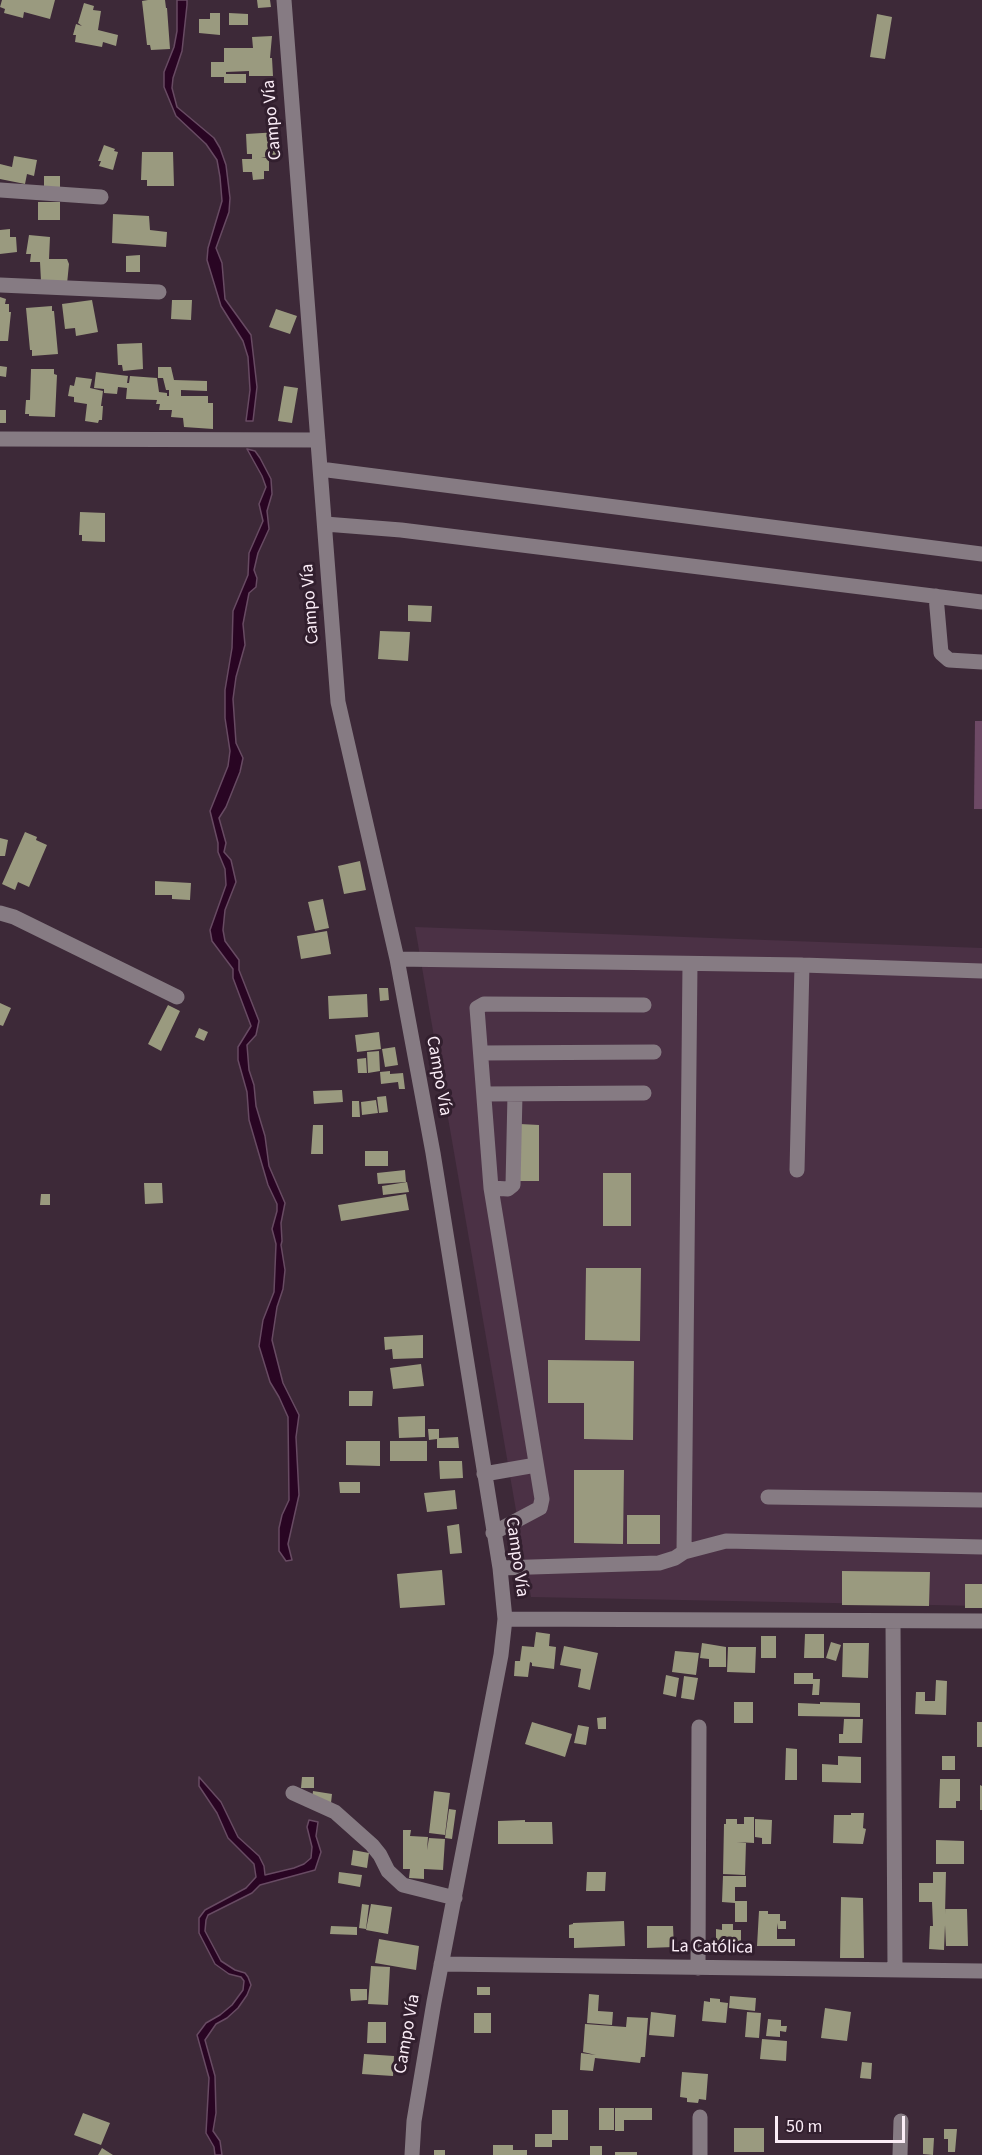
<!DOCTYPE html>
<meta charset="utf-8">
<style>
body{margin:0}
#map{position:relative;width:982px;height:2155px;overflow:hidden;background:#3d2938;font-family:"Source Sans 3",sans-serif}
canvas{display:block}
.scale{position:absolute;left:775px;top:2116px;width:130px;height:27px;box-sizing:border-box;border:3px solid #fbedf7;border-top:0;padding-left:8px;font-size:18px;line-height:21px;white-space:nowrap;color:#fbedf7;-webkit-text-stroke:4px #321f2e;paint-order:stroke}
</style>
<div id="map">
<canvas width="982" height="2155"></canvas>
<div class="scale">50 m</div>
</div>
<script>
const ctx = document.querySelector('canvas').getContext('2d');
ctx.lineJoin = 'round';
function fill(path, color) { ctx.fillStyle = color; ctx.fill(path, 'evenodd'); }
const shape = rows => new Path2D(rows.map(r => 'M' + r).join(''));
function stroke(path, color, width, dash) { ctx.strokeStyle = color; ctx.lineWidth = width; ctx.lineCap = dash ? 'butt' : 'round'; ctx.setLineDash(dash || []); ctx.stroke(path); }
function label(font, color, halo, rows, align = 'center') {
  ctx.font = font + ' "Source Sans 3",sans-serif'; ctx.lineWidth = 6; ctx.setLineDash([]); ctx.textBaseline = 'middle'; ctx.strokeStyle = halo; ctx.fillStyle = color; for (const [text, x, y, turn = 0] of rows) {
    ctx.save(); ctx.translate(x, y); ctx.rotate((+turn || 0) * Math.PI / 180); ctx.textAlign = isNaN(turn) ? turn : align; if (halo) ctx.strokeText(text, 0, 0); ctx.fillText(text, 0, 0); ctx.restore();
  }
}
const built = shape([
 [415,927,982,948,982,1606,531,1597]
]);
const green = shape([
 [975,721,982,721,982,809,974,809]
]);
const water = shape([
 [177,0,187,0,187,5,182,51,173,78,172,88,177,107,214,138,220,148,226,165,230,198,229,212,216,248,222,263,225,299,251,335,257,387,253,421,246,421,250,390,248,357,243,341,221,306,207,260,208,248,222,201,220,177,217,160,206,144,176,116,164,87,164,72,174,47,177,31,177,0],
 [247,449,255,451,260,458,271,479,272,494,267,511,269,529,258,553,254,570,257,578,256,587,249,593,243,624,245,645,236,677,233,699,236,743,243,758,240,772,226,807,219,818,226,843,224,852,231,860,236,882,225,910,223,930,225,941,239,960,239,970,259,1021,256,1035,247,1045,249,1070,254,1085,256,1106,265,1136,269,1166,285,1203,281,1223,282,1241,281,1245,285,1270,283,1289,277,1307,272,1340,283,1383,299,1415,296,1437,299,1495,288,1544,292,1560,286,1561,279,1551,279,1528,282,1515,289,1500,288,1417,279,1397,270,1382,259,1346,263,1320,274,1292,276,1244,272,1229,277,1211,277,1204,268,1185,249,1120,247,1092,238,1060,238,1047,251,1026,233,978,233,969,212,941,210,930,226,885,225,869,218,852,218,843,210,811,228,766,230,751,225,718,225,690,232,648,233,611,248,575,249,553,263,521,259,504,266,487,262,476,247,449],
 [199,1777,221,1802,238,1837,259,1856,264,1866,265,1875,294,1868,304,1864,311,1858,312,1847,307,1827,309,1820,318,1822,316,1836,321,1852,315,1870,260,1885,252,1893,208,1915,206,1920,205,1931,221,1961,235,1970,245,1973,248,1977,251,1985,247,1995,238,2008,227,2018,216,2024,205,2040,215,2076,216,2113,213,2131,220,2141,222,2155,215,2155,214,2147,206,2133,209,2078,197,2035,206,2023,220,2015,232,2005,243,1990,244,1981,241,1977,229,1974,215,1964,199,1933,199,1918,205,1910,246,1888,256,1877,254,1864,228,1838,217,1813,199,1786,199,1777]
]);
const building = shape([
 [2,0,55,0,50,19,24,12,23,18,4,13,5,9,0,7],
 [148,0,165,0,166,8,167,8,170,49,151,50,150,45,147,45,142,1],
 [257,0,270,0,271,7,258,8],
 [84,3,94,6,93,10,101,11,98,30,118,35,116,46,103,42,102,47,75,42,76,35,73,35,76,24,82,26,78,23],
 [210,13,220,13,220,35,199,33,199,19,210,19],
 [229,13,248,14,248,25,229,25],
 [877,14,892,17,885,59,870,57],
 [272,36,270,58,272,58,273,76,249,76,249,71,226,72,226,74,246,74,246,83,224,83,224,77,211,77,211,62,224,62,224,48,253,48,252,37],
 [279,132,279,155,261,158,269,158,269,171,264,171,264,179,253,180,252,172,243,172,242,159,252,159,252,154,247,154,246,134],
 [104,145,115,149,114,151,118,152,113,170,99,166,101,161,98,161],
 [142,152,173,152,174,186,147,186,147,180,141,180],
 [14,156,37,160,34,176,27,174,25,184,0,179,0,164,12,167],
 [44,176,60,176,60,188,44,188],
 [38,202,60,202,60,220,38,220],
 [113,214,149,216,150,230,167,232,166,247,112,243],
 [10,229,10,237,16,237,17,252,0,254,0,230],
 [29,235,50,237,49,259,67,259,69,264,67,284,41,281,40,262,30,262,31,254,26,254],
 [140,255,140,272,126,272,126,256],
 [0,297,6,299,5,304,9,304,9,312,11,312,8,341,0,341],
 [92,300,98,332,76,336,75,328,65,329,62,304],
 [172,300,192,300,191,320,171,319],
 [52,306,52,311,54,311,58,354,32,356,32,350,30,350,26,308],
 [276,309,297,316,290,334,269,327],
 [142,343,143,369,123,371,122,365,118,365,117,344],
 [0,366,7,367,6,377,0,376],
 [158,367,171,367,174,380,207,381,207,391,181,390,181,396,208,396,208,403,213,403,213,429,184,427,183,418,171,417,172,410,159,410,160,404,156,404,157,400,126,399,127,388,118,387,117,394,104,393,104,389,94,388,96,372,128,376,127,383,129,383,130,376,157,378,159,392,167,393,167,396,169,396,169,390,166,390,163,378,158,378],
 [31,369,54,369,54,374,57,375,55,417,29,416,29,414,25,414,26,400,30,400],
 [76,377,92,379,90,388,103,391,101,406,103,406,102,420,99,420,98,423,85,421,87,404,74,402,74,397,68,396,70,385,74,386],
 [284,386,298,388,292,423,278,421],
 [0,410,6,410,6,423,0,423],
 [80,512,105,513,105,542,82,541,82,535,79,535],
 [408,605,432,606,431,622,408,621],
 [380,631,410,632,408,661,378,659],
 [25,832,37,837,36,840,47,845,29,887,18,882,15,890,2,884],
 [0,838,8,840,5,856,0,856],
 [360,861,366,890,344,894,338,866],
 [155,881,191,883,190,900,172,899,172,895,155,895],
 [323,899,329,928,315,931,308,902],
 [327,931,331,954,301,959,297,936],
 [379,988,388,988,389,1000,380,1001],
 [367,994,368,1017,329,1019,328,996],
 [0,1003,11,1008,3,1026,0,1025],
 [168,1005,180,1011,161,1051,148,1044],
 [199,1028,208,1032,204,1041,195,1037],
 [379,1032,381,1049,357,1052,355,1035],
 [395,1047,398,1065,385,1067,382,1049],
 [379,1051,380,1071,368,1073,367,1052],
 [366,1058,367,1073,358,1073,357,1059],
 [390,1071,390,1074,403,1073,405,1089,399,1089,398,1082,381,1084,380,1072],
 [342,1090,343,1102,314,1104,313,1091],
 [386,1096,388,1112,379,1113,377,1097],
 [376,1100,378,1113,362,1115,361,1102],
 [352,1101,359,1101,360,1117,352,1117],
 [520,1124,539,1125,539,1181,520,1181],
 [313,1125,323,1125,323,1154,311,1154],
 [365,1151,388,1151,388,1166,365,1166],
 [405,1170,406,1182,378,1184,377,1173],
 [603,1173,631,1173,631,1226,603,1226],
 [407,1182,409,1192,383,1195,382,1186],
 [144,1183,162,1183,163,1203,145,1204],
 [41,1194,50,1194,50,1205,40,1205],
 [406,1194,409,1210,341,1221,338,1205],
 [586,1268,641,1268,640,1341,585,1340],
 [423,1335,423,1358,393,1359,392,1349,385,1350,384,1337],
 [548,1360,634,1361,633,1440,584,1439,584,1403,548,1403],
 [421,1364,424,1386,393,1389,390,1368],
 [349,1391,373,1391,372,1406,349,1406],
 [425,1416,425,1437,399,1438,398,1417],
 [428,1429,439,1429,439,1438,458,1437,459,1448,437,1448,437,1439,429,1440],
 [346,1441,380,1441,380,1466,346,1465],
 [390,1441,427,1441,427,1461,390,1461],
 [439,1461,462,1461,463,1478,440,1479],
 [574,1470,624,1470,623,1544,574,1543],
 [339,1482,360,1482,360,1493,340,1493],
 [455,1490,457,1509,427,1512,424,1493],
 [627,1515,660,1515,660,1544,627,1544],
 [459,1524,462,1553,450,1554,447,1526],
 [442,1570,445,1605,400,1608,397,1574],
 [842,1571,930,1572,929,1606,842,1605],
 [965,1584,982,1584,982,1608,965,1608],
 [536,1632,550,1634,549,1646,556,1647,554,1669,532,1666,532,1663,530,1662,528,1677,514,1676,515,1661,520,1661,522,1646,534,1647],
 [805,1634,824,1634,824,1658,804,1658],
 [761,1636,776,1636,776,1658,761,1658],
 [831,1642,841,1645,836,1661,826,1658],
 [702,1643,726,1647,726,1667,709,1667,709,1659,700,1658],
 [843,1643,869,1643,868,1678,842,1677],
 [564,1646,598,1653,590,1690,578,1687,581,1669,560,1665],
 [728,1647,756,1647,755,1673,727,1672],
 [675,1651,699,1653,696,1675,672,1672],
 [794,1673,813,1673,813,1679,820,1679,819,1695,812,1695,813,1684,794,1684],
 [666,1675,679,1678,676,1697,663,1694],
 [684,1676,698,1678,694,1700,681,1698],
 [936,1680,947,1681,946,1715,915,1714,916,1692,925,1692,925,1701,935,1701],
 [734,1702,753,1702,753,1723,734,1723],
 [820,1702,860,1703,860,1717,798,1716,798,1703,820,1704],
 [606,1717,606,1729,598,1729,597,1718],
 [844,1719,863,1719,862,1743,839,1743,839,1734,843,1734],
 [532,1722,572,1734,565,1757,525,1744],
 [977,1722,982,1722,982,1747,977,1747],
 [578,1725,589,1727,586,1745,574,1743],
 [786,1748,797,1749,797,1780,785,1780],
 [838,1756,861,1757,861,1783,822,1782,822,1764,838,1765],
 [942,1756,955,1756,955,1770,942,1770],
 [302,1777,314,1777,314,1788,301,1788],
 [940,1779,960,1779,960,1801,956,1801,956,1808,939,1808],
 [980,1785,982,1786,982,1810,980,1810],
 [313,1791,332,1794,331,1803,312,1800],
 [434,1791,450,1793,445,1835,429,1833],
 [449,1809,456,1810,452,1839,445,1838],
 [851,1813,864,1813,863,1828,866,1829,863,1844,833,1843,834,1815,851,1815],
 [744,1817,754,1817,754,1843,737,1842,746,1843,745,1875,723,1874,724,1824,726,1824,726,1819,737,1819,737,1824,744,1824],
 [755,1819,772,1820,771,1844,762,1844,762,1838,755,1837],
 [525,1820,525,1822,552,1822,553,1844,498,1844,498,1821],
 [403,1830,411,1830,410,1836,428,1837,427,1850,429,1838,445,1839,443,1870,424,1869,424,1879,409,1878,410,1869,403,1869],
 [936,1840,964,1841,964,1864,936,1864],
 [353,1850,369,1853,367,1868,351,1865],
 [339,1872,362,1875,360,1887,338,1883],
 [587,1872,606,1872,605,1891,586,1891],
 [933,1872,946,1872,945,1914,945,1909,967,1909,968,1946,946,1946,945,1925,944,1950,929,1949,930,1926,933,1926,932,1902,919,1902,919,1883,933,1883],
 [723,1876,746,1876,746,1887,735,1887,735,1903,722,1902],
 [841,1897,863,1898,864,1958,840,1958],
 [735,1901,747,1901,747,1922,735,1922],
 [362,1904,369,1905,366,1929,359,1928],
 [371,1904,392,1907,388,1934,366,1930],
 [759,1911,768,1911,768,1914,780,1914,780,1921,786,1921,786,1929,778,1929,777,1923,777,1939,795,1939,795,1946,757,1946],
 [624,1921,625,1946,574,1948,574,1938,569,1938,569,1925,573,1924,573,1923],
 [722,1924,733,1924,733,1930,741,1930,741,1954,722,1953,716,1949,716,1929,722,1930],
 [331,1926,357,1927,357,1935,330,1934],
 [647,1926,673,1926,674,1947,647,1948],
 [379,1939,419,1946,416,1970,375,1963],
 [371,1966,390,1967,388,2005,368,2004],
 [477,1987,490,1987,490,1995,477,1995],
 [350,1989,367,1989,367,2000,351,2001],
 [589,1994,599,1995,598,2011,613,2012,612,2025,587,2023],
 [730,1996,756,1998,755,2011,729,2008],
 [710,1998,720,1999,720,2002,728,2003,726,2023,702,2021,704,2001,710,2002],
 [825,2008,851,2012,847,2041,821,2038],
 [651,2012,676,2015,674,2037,649,2035],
 [747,2012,761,2013,759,2038,745,2037],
 [474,2013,491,2013,491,2033,474,2033],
 [627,2017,648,2018,645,2057,641,2057,640,2063,595,2058,593,2071,580,2070,581,2053,596,2055,583,2052,585,2024,626,2027],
 [768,2019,781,2020,781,2026,787,2026,786,2032,780,2031,780,2037,766,2036],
 [368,2022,386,2022,386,2043,367,2043],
 [762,2039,787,2041,786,2061,760,2059],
 [364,2054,394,2056,393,2076,362,2074],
 [862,2062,872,2063,871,2079,860,2078],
 [682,2072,708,2074,706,2100,699,2099,698,2103,687,2102,687,2098,680,2097],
 [599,2108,614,2108,614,2130,599,2130],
 [615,2108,652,2108,652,2120,624,2120,624,2131,615,2131],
 [552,2110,568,2110,568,2140,552,2140,552,2147,535,2147,535,2134,552,2134],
 [83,2113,110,2123,101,2145,74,2135],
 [734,2128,764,2128,764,2152,734,2152],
 [944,2129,957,2129,955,2152,948,2152,948,2139,944,2139],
 [923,2138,934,2138,933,2155,923,2154],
 [493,2145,513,2145,513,2150,527,2150,527,2155,493,2155],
 [590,2146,602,2146,602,2155,590,2155],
 [102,2148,113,2155,98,2155],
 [434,2150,445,2150,445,2155,434,2155],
 [615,2152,637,2152,637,2155,615,2155]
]);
const minor = shape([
 [284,0,338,702,397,959,433,1153,500,1568,505,1619,501,1655,434,2002,414,2121,412,2155],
 [0,190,101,197],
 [0,285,159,292],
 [0,439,318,440],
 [320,469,982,554],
 [325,524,401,530,982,602],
 [936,596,941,653,949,660,982,662],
 [0,913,14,917,177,997],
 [397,959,802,965,982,971],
 [481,1053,654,1052],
 [484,1094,644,1093],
 [797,1170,802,965],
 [491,1188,508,1189,513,1185,515,1094],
 [484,1474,536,1465],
 [768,1497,982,1500],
 [493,1533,540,1508,542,1499,491,1188,477,1008,484,1004,644,1005],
 [684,1552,690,964],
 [500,1568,659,1563,675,1558,684,1552,726,1541,982,1547],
 [505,1619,982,1621],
 [893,1621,895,1970],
 [293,1793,335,1812,372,1845,380,1855,388,1871,403,1885,455,1898],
 [441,1964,982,1971],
 [698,1968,699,1727],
 [700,2117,700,2155],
 [900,2155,901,2121]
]);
const streetNames = [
 ["Campo Vía",273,120,-95],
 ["Campo Vía",311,604,-94],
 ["Campo Vía",438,1076,80],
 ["Campo Vía",516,1557,82],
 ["La Católica",712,1948,1],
 ["Campo Vía",408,2034,-80]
];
fill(built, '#4b3145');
fill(green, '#6d4965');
fill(water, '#290523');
stroke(water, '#684b63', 1.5);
fill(building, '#9a9a7f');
stroke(minor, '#867b83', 15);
label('18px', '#fbedf7', '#321f2e', streetNames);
</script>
